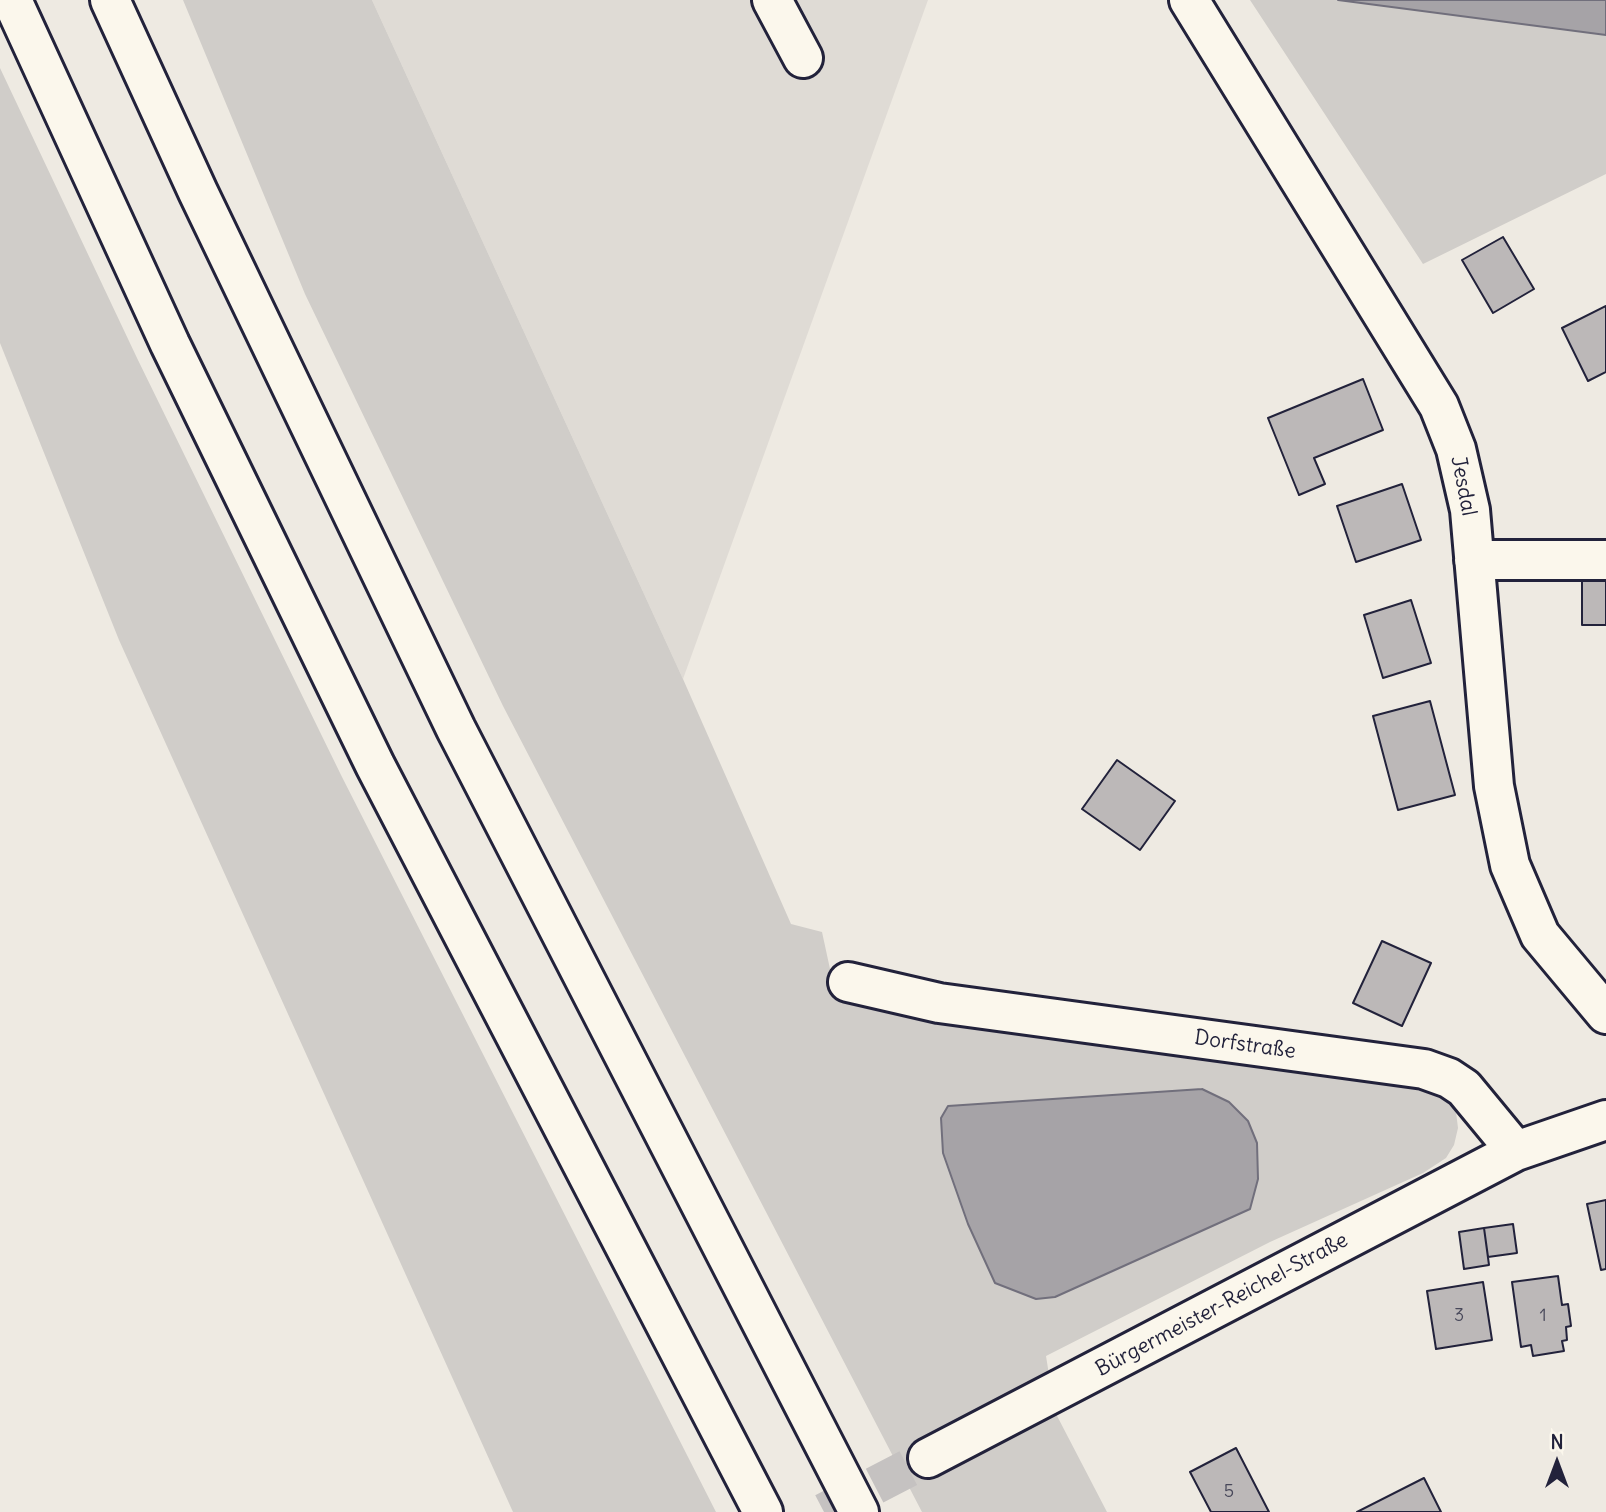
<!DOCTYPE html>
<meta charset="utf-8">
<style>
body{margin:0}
#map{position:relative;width:1606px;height:1512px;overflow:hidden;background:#eeeae2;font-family:Delius,sans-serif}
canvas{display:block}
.north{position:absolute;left:1522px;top:1428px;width:70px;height:70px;-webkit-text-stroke:5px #fbf7ec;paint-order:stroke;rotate:0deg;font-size:19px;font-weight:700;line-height:28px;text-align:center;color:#22223b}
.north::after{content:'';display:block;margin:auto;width:24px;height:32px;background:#22223b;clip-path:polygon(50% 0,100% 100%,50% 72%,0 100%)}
</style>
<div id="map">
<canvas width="1606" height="1512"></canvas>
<div class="north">N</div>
</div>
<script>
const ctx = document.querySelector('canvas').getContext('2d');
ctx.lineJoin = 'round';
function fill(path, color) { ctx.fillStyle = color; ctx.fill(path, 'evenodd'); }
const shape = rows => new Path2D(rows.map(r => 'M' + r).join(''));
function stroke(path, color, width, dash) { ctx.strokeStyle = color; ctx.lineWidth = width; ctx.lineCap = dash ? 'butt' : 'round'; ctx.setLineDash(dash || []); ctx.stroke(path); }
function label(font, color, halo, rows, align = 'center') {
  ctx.font = font + ' Delius,sans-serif'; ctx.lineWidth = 5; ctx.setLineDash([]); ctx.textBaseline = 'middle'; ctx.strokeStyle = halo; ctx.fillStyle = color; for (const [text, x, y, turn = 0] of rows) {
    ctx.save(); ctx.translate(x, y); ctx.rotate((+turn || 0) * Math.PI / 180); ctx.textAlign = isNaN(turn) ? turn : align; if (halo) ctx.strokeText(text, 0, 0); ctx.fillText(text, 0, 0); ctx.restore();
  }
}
const built = shape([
 [372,0,928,0,683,679]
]);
const green = shape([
 [183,0,372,0,683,679,791,924,822,932,835,992,1416,1079,1449,1095,1456,1112,1458,1128,1454,1145,1446,1158,1423,1173,1270,1242,1046,1356,1055,1412,1107,1512,922,1512,503,706,305,294],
 [1202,1089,1230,1102,1248,1121,1250,1208,1055,1297,1036,1299,949,1106],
 [1250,0,1338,0,1606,35,1606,174,1423,264],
 [0,68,137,358,342,777,716,1512,513,1512,119,640,0,343]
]);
const water = shape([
 [1338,0,1606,0,1606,35,1338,0],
 [1202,1089,1229,1102,1248,1121,1257,1143,1258,1179,1250,1209,1055,1297,1036,1299,995,1283,968,1224,943,1153,941,1118,948,1106,1202,1089]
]);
const building = shape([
 [1503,237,1534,289,1493,313,1462,260,1503,237],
 [1606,306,1606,372,1588,381,1562,328,1606,306],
 [1363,379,1383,430,1314,458,1325,484,1299,495,1268,418,1363,379],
 [1402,484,1421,540,1356,562,1337,506,1402,484],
 [1582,570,1606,570,1606,625,1582,625,1582,570],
 [1411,600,1431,663,1383,678,1364,615,1411,600],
 [1430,701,1455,795,1398,810,1373,716,1430,701],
 [1117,760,1175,801,1140,850,1082,809,1117,760],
 [1382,941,1431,963,1402,1026,1353,1003,1382,941],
 [1606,1200,1606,1269,1601,1270,1587,1204,1606,1200],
 [1513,1224,1517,1253,1488,1257,1484,1228,1513,1224],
 [1484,1228,1489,1265,1464,1269,1459,1232,1484,1228],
 [1558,1276,1562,1305,1568,1304,1571,1326,1566,1327,1567,1340,1562,1341,1564,1351,1533,1356,1531,1345,1521,1347,1512,1282,1558,1276],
 [1483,1282,1492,1340,1436,1349,1427,1291,1483,1282],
 [1236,1448,1269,1512,1211,1512,1190,1472,1236,1448],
 [1424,1478,1441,1512,1357,1512,1424,1478]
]);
const minorTunnel = shape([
 [824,1512,928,1458]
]);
const minor = shape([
 [772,0,803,58],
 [1189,0,1439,406,1456,449,1470,510,1494,786,1510,865,1540,935,1606,1014],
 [1474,560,1606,560],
 [848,982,939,1003,1424,1069,1449,1078,1464,1088,1516,1151],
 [928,1458,1516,1151,1606,1120]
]);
const highway = shape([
 [12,0,170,344,375,765,763,1512],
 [110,0,198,192,456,729,859,1512]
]);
const numberNames = [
 ["3",1459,1316],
 ["1",1543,1316],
 ["5",1229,1492]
];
const streetNames = [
 ["Jesdal",1463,486,79],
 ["Dorfstraße",1245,1045,8],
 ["Bürgermeister-Reichel-Straße",1222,1305,-28]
];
fill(built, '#dfdbd5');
fill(green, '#d0cdc9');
fill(water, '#a6a3a7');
stroke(water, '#716f7c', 2);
fill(building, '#bcb8b8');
stroke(building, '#22223b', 2);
stroke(minorTunnel, '#c5c2c1', 38, [38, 19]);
stroke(minor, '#22223b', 44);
stroke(highway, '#22223b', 44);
stroke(minor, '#fbf7ec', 38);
stroke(highway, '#fbf7ec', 38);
label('18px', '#48485a', null, numberNames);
label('21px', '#22223b', '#fbf7ec', streetNames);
</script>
